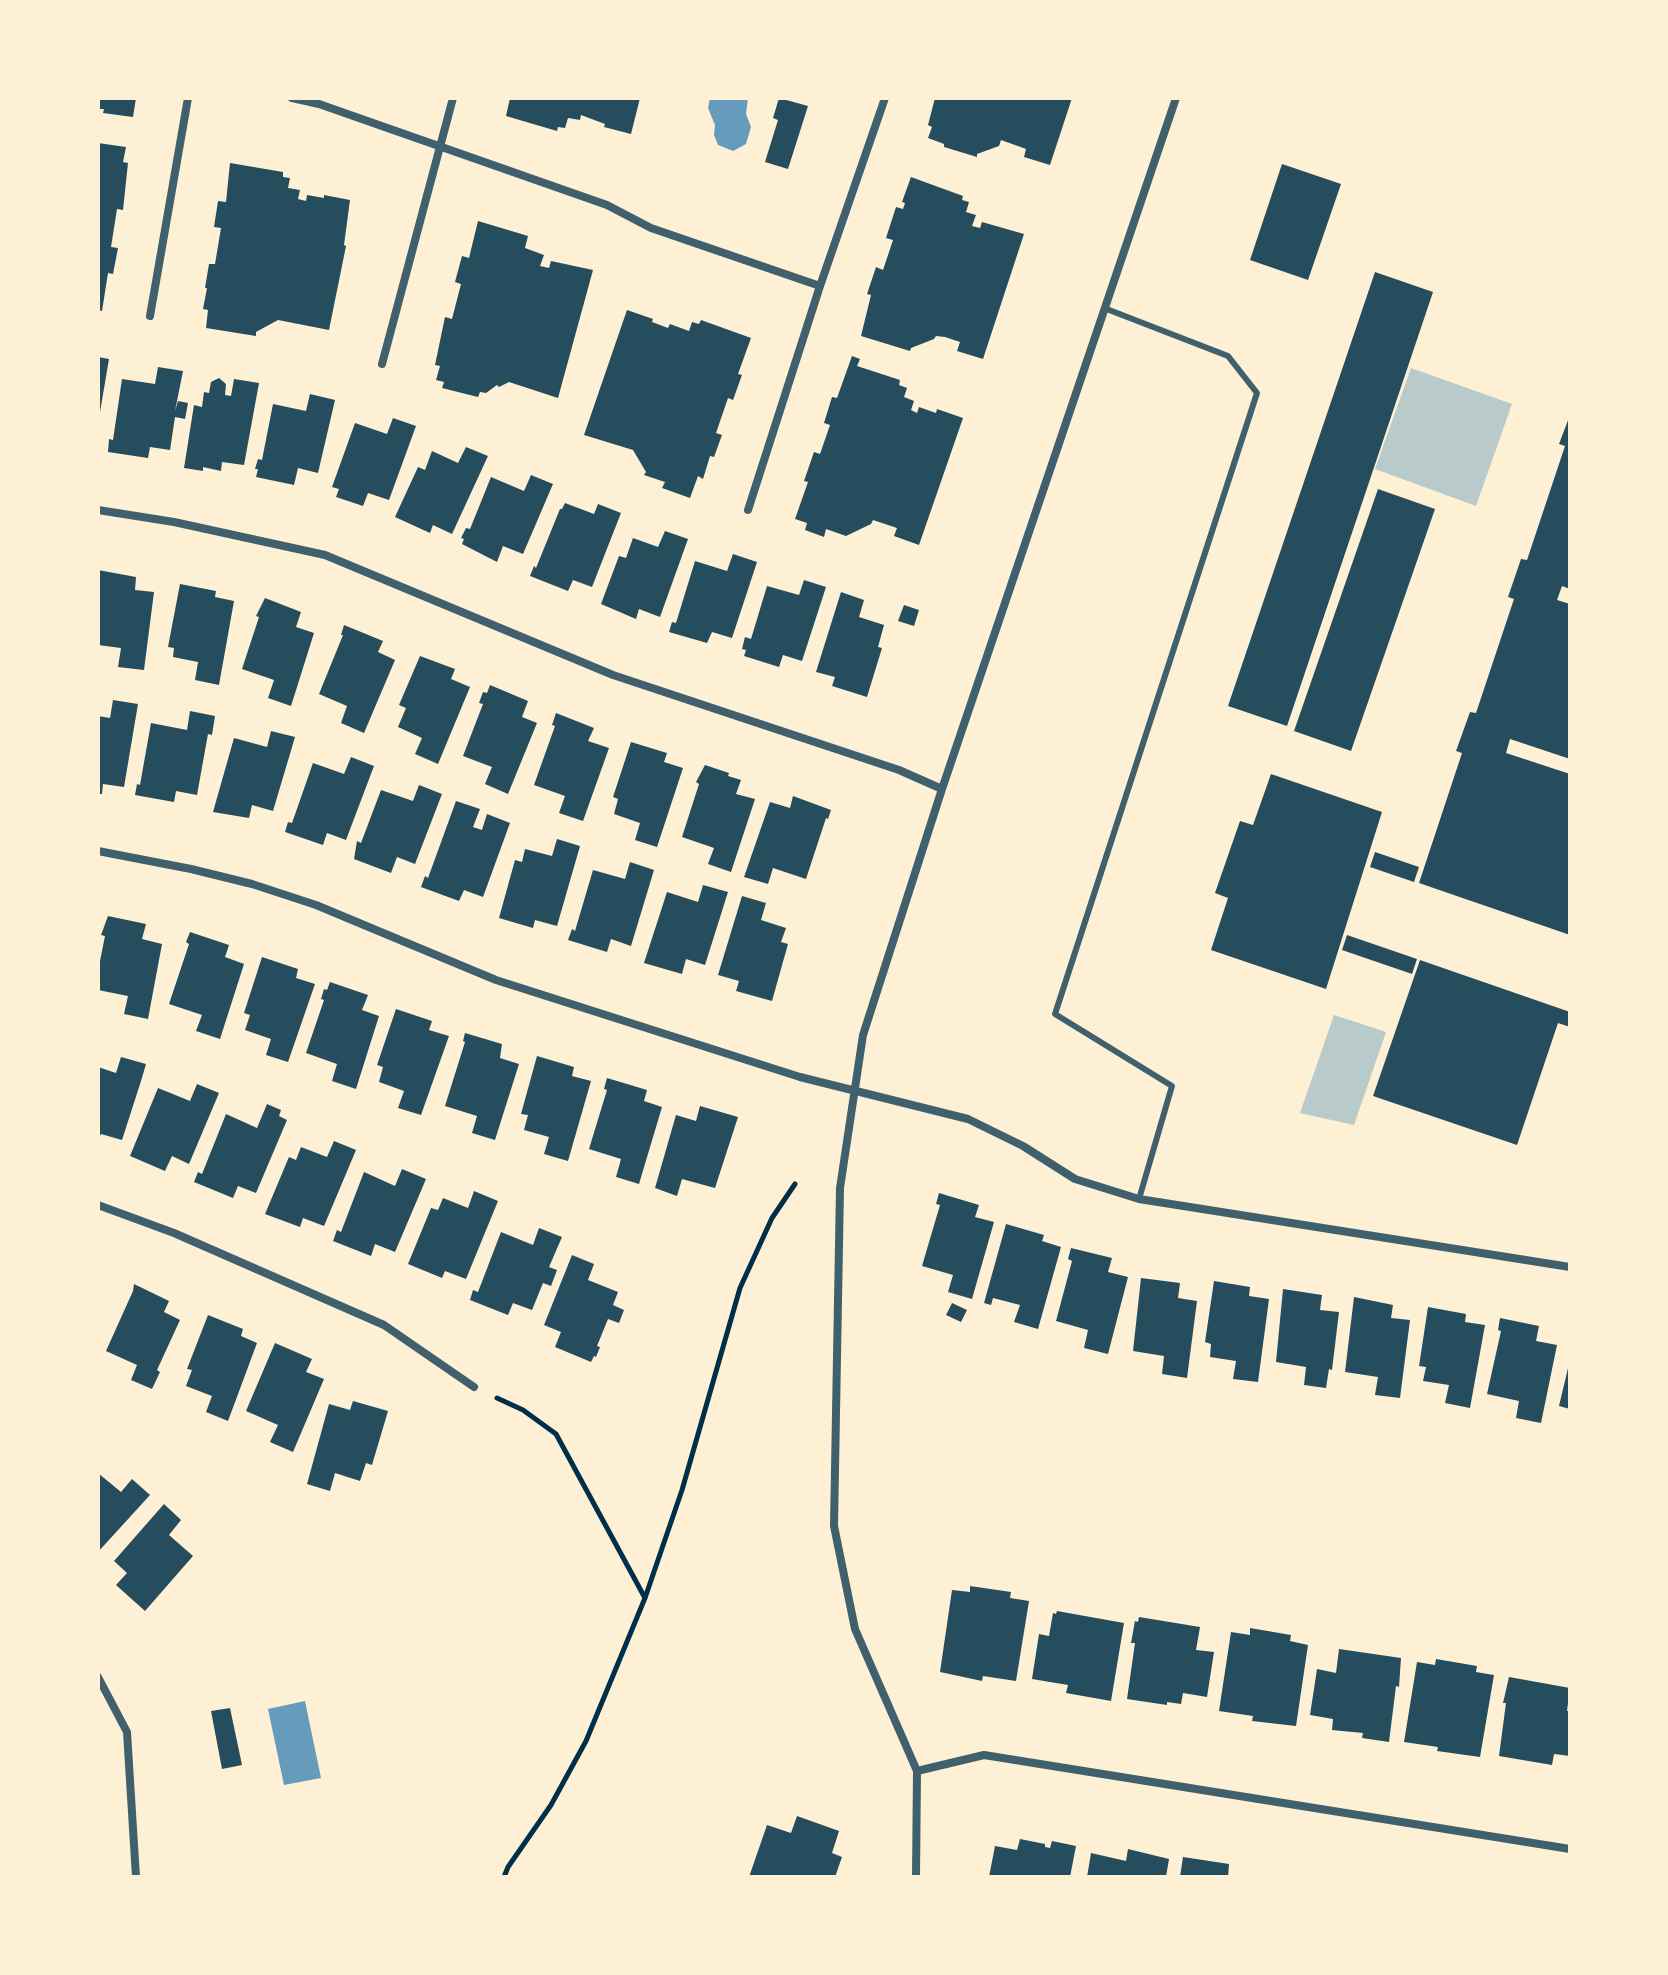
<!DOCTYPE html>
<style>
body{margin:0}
#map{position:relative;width:1668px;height:1975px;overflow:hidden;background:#fdf0d5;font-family:"Zilla Slab",serif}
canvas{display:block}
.frame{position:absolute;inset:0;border:100px solid #fdf0d5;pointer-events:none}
</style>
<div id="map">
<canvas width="1668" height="1975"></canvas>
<div class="frame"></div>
</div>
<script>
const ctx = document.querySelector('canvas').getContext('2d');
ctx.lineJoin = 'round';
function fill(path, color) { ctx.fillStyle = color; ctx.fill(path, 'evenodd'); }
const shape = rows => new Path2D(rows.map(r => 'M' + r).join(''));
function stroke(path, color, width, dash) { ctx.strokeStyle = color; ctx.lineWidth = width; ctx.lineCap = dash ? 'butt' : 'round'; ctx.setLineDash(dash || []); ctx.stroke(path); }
const green = shape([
 [1411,368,1512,404,1476,506,1375,469],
 [1334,1015,1386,1032,1354,1125,1300,1113]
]);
const water = shape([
 [710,98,748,98,746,114,751,127,746,144,733,151,718,145,714,135,715,125,708,108],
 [305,1701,321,1778,284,1785,268,1709]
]);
const building = shape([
 [98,98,136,98,133,117,103,113,104,109,98,109],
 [510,98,640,98,631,134,604,127,605,124,581,115,580,120,568,118,565,128,558,127,557,131,506,116],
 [779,98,808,106,788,169,765,162,778,120,773,118],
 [935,98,1072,98,1050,165,1024,157,1026,149,1001,140,999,146,977,154,977,157,944,147,944,144,928,138,932,127,928,125],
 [98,143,126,147,123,162,128,163,123,210,117,209,111,247,118,248,113,274,108,273,102,311,98,310],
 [230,163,283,172,283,177,290,178,288,188,300,190,298,199,306,201,307,195,324,198,324,195,350,200,344,245,346,246,329,330,278,320,256,332,256,336,206,328,208,310,203,309,207,288,205,288,209,264,215,264,221,228,214,227,218,201,226,202],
 [1282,164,1341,184,1308,280,1250,260],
 [911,177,963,196,962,200,969,202,966,212,976,215,972,226,980,228,982,222,1024,234,983,359,957,351,960,342,945,337,936,336,934,339,911,348,910,351,861,336,871,295,867,294,876,267,883,270,893,240,886,238,896,207,903,209,905,203,902,202],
 [478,221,528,236,525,248,544,255,540,266,549,268,551,261,593,270,558,398,509,382,499,387,497,385,486,393,480,392,478,397,442,388,444,382,436,380,440,366,435,365,445,317,452,319,461,284,455,282,462,256,469,258],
 [1375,272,1433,292,1287,726,1228,706],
 [627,310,653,319,652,322,668,328,670,324,689,331,692,322,699,324,701,320,751,338,738,374,742,375,733,400,728,398,716,433,722,435,714,457,710,456,703,479,698,476,690,498,662,488,665,482,644,475,646,472,633,450,584,435],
 [852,356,860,359,857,366,900,380,899,385,907,388,904,397,914,401,911,410,917,413,919,407,936,413,937,409,963,418,919,545,894,536,897,528,873,520,871,524,846,536,826,529,824,537,805,530,807,523,795,519,808,482,804,481,814,452,820,454,830,425,824,423,832,397,837,398],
 [98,357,109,359,100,412,98,412],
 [158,367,183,371,175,411,178,401,188,403,185,419,175,417,170,450,150,447,148,458,108,452,109,439,113,440,122,379,155,384],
 [219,378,226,384,225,395,231,396,234,379,259,383,244,465,222,462,221,471,203,467,203,471,184,468,194,405,202,407,204,392,209,393,211,382],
 [310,394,335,400,318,473,298,468,294,485,256,477,258,469,255,469,258,459,262,460,273,404,306,411],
 [1570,415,1570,589,1562,586,1557,600,1570,604,1570,759,1510,739,1506,753,1570,774,1570,935,1419,883,1462,753,1456,751,1470,712,1476,713,1514,599,1508,597,1521,559,1527,560,1565,446,1559,444],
 [393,418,416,426,389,500,368,493,363,506,336,497,339,489,332,487,355,423,387,434],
 [466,447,488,456,452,534,433,525,430,533,395,517,418,467,425,470,432,451,458,463],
 [531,475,553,484,523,554,503,546,497,562,462,544,464,539,461,538,466,528,470,529,491,477,524,491],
 [1378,489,1435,509,1351,751,1294,731],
 [565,503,594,514,598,504,621,513,592,587,573,580,568,591,530,576,534,566,536,568,560,509,562,509],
 [665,531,688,539,660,617,639,609,636,619,601,604,619,556,626,558,633,538,658,547],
 [733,554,757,562,732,638,712,632,707,643,669,632,672,622,676,623,695,561,727,571],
 [98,570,136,577,135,590,154,592,144,670,118,667,121,648,98,645],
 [804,580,826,587,802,661,783,655,779,667,744,656,746,650,742,649,745,637,751,639,767,586,799,595],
 [180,584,216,591,215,597,234,601,219,685,195,680,198,662,173,657,174,648,168,647],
 [841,592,864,600,859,617,884,625,878,647,882,648,867,697,832,686,835,677,816,672],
 [265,598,301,612,296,627,314,633,291,706,268,698,274,680,242,669,259,617,256,616],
 [904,605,919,610,914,626,898,621],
 [344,625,383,641,378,652,395,660,364,733,341,723,347,706,319,694,343,635,341,635],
 [420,656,455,669,451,679,470,687,438,764,415,754,422,738,398,727,406,708,399,705],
 [490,685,528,701,522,717,537,723,508,794,485,784,492,767,463,756,483,704,479,703,483,692,487,693],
 [113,700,138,704,124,787,103,784,102,794,98,794,98,716,110,718],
 [190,711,215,716,212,735,208,734,197,795,176,791,174,802,135,795,137,784,140,785,151,723,187,730],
 [556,713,594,728,588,741,609,748,583,821,559,813,565,796,534,785,555,726,552,725],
 [271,731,295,737,273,811,252,805,249,818,213,812,234,738,267,747],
 [631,742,667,753,664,762,683,768,657,847,635,840,640,823,614,814,618,799,613,797],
 [351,757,374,766,346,840,327,833,323,845,285,832,288,822,292,823,313,763,344,774],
 [705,765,729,773,728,776,741,780,736,794,755,799,731,872,708,864,714,848,682,837,699,784,696,782],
 [1271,774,1382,812,1326,989,1211,950,1228,898,1215,893,1240,821,1253,825],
 [419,785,442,794,415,864,397,857,391,873,354,859,357,841,361,843,381,790,413,801],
 [793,796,831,810,828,819,826,818,806,879,773,868,768,884,744,877,770,802,790,808],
 [456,801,480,809,473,827,482,830,487,814,510,823,483,897,464,890,459,901,421,887,425,876,428,878],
 [557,839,580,846,557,926,535,920,533,928,499,918,515,860,522,862,525,849,552,856],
 [1375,852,1419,867,1414,882,1370,867],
 [630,862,654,870,631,946,611,939,607,952,568,940,572,929,575,931,593,870,625,879],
 [703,885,728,892,705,965,686,959,682,974,644,963,667,892,698,902],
 [742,896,766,903,761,920,786,928,781,942,788,944,772,1001,736,991,739,981,718,975],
 [108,916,146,924,142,939,162,944,148,1019,124,1014,128,996,98,990,98,971,105,936,101,935],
 [190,932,229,945,225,957,244,964,220,1039,196,1031,202,1015,169,1004,189,944,186,942],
 [1347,935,1417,959,1412,974,1342,950],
 [262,957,298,969,296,978,315,984,288,1062,266,1055,271,1039,245,1030,250,1015,244,1013],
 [1420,960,1570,1012,1570,1027,1558,1023,1517,1145,1373,1096],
 [330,982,368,995,362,1010,379,1016,356,1089,332,1081,337,1064,306,1053,324,1000,321,999,324,989,327,990],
 [396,1009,432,1021,429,1030,449,1036,421,1115,398,1108,404,1091,379,1082,383,1067,377,1065],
 [465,1033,502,1044,500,1058,519,1064,495,1140,472,1133,477,1116,445,1106,465,1042,463,1041],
 [537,1056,574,1067,572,1076,591,1081,568,1161,544,1154,549,1137,524,1130,528,1115,521,1114],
 [121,1057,146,1064,141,1081,122,1140,101,1134,98,1140,98,1067,116,1073],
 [607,1078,647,1090,644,1101,662,1107,639,1184,616,1177,621,1159,589,1149,607,1090,604,1089],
 [197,1084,219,1093,189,1164,172,1156,165,1171,130,1156,158,1088,190,1101],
 [267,1104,281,1110,279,1116,287,1120,256,1193,238,1186,233,1198,194,1182,198,1172,202,1174,226,1114,257,1128],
 [700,1106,738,1117,715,1188,682,1179,677,1196,655,1188,676,1115,696,1121],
 [334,1141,356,1150,324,1226,303,1218,300,1227,265,1214,289,1157,296,1160,301,1147,327,1157],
 [402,1169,426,1179,395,1252,375,1244,371,1256,333,1241,337,1230,341,1232,364,1172,395,1186],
 [474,1191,498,1201,466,1279,445,1271,442,1278,408,1264,431,1208,438,1210,443,1198,468,1208],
 [939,1193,979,1205,975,1217,994,1222,972,1299,948,1292,953,1275,922,1266,940,1205,936,1204],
 [1006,1224,1044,1235,1042,1241,1061,1247,1038,1329,1014,1322,1020,1305,993,1298,991,1305,984,1303],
 [539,1228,562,1237,549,1267,557,1270,551,1286,543,1283,532,1310,513,1303,508,1315,470,1300,473,1290,478,1292,501,1232,533,1245],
 [1071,1248,1112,1258,1108,1272,1128,1277,1108,1354,1084,1348,1088,1330,1056,1321,1072,1261,1068,1259],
 [572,1255,594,1264,588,1280,618,1292,613,1305,624,1310,619,1323,608,1319,597,1346,600,1347,596,1357,594,1356,591,1362,555,1347,561,1332,544,1325],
 [1141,1278,1180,1283,1178,1298,1197,1301,1187,1378,1162,1374,1164,1356,1133,1351],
 [1214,1281,1250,1287,1249,1296,1269,1299,1258,1382,1233,1379,1236,1361,1210,1357,1211,1344,1205,1342],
 [134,1284,169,1301,164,1312,180,1320,157,1370,160,1372,152,1389,131,1380,137,1365,106,1351,133,1291],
 [1283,1289,1322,1295,1320,1310,1339,1312,1332,1370,1329,1369,1326,1388,1304,1385,1306,1367,1276,1362],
 [1354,1297,1393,1305,1391,1318,1410,1320,1400,1398,1375,1395,1378,1377,1345,1372],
 [952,1303,967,1310,961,1322,946,1315],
 [1428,1307,1466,1314,1465,1322,1485,1325,1470,1408,1445,1403,1449,1385,1423,1381,1426,1367,1419,1366],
 [208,1315,243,1329,241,1336,257,1343,228,1421,206,1412,212,1396,186,1386,192,1370,187,1369],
 [1500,1318,1539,1326,1536,1341,1557,1345,1541,1423,1516,1418,1519,1401,1487,1394,1501,1331,1498,1330],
 [275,1343,312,1359,306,1372,324,1379,293,1452,270,1442,278,1425,246,1411],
 [1569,1364,1570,1364,1570,1409,1559,1406],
 [353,1401,388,1411,372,1465,366,1463,360,1481,335,1473,330,1491,307,1484,329,1404,350,1410],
 [98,1473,121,1492,132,1479,150,1495,98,1552],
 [164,1504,181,1520,169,1535,193,1556,145,1611,116,1585,127,1573,114,1561],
 [970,1586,1011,1592,1010,1598,1029,1601,1016,1681,983,1676,982,1681,940,1672,952,1590,970,1592],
 [1057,1611,1124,1623,1111,1701,1066,1693,1068,1685,1032,1679,1039,1634,1049,1636,1053,1613,1056,1614],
 [1139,1617,1200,1627,1196,1650,1214,1652,1207,1697,1183,1693,1181,1704,1167,1702,1167,1705,1127,1699,1135,1643,1131,1643,1135,1621,1138,1622],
 [1250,1628,1291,1635,1290,1641,1308,1645,1296,1726,1252,1721,1253,1716,1219,1711,1231,1632,1250,1635],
 [1339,1649,1401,1658,1399,1687,1396,1686,1389,1742,1362,1738,1363,1733,1332,1730,1333,1719,1310,1715,1317,1669,1336,1673],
 [1436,1659,1477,1666,1476,1672,1494,1675,1480,1757,1437,1751,1438,1747,1404,1742,1417,1662,1435,1665],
 [1509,1677,1570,1688,1567,1711,1570,1711,1570,1756,1554,1754,1552,1765,1499,1756,1506,1703,1503,1703],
 [230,1708,242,1765,222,1769,211,1711],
 [797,1816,839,1831,832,1853,842,1857,835,1877,749,1877,767,1825,791,1833],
 [1020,1839,1045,1844,1045,1847,1050,1848,1052,1841,1076,1846,1070,1877,989,1877,995,1846,1017,1850],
 [1128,1849,1169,1859,1166,1877,1087,1877,1091,1853,1126,1861],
 [1183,1857,1229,1864,1228,1877,1180,1877]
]);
const path = shape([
 [497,1398,523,1410,556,1434,645,1598],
 [504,1877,508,1867,551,1805,586,1741,645,1598,682,1490,740,1288,772,1218,795,1184]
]);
const service = shape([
 [1104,308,1228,356,1257,393,1055,1014,1172,1086,1139,1199]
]);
const minor = shape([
 [292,98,319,104,607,205,651,228,820,286],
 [150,316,188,98],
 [382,364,453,98],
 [98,510,174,522,325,555,613,675,899,770,942,789],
 [748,510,820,286,885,98],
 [98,851,191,869,252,884,316,905,496,980,800,1077,968,1119,1023,1146,1075,1179,1139,1199,1570,1267],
 [98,1205,174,1233,384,1325,474,1387],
 [98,1677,127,1732,136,1877],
 [917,1771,984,1755,1570,1849],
 [916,1877,917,1771,855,1629,834,1526,840,1188,863,1035,942,789,1176,98]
]);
fill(green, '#b9caca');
fill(water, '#669bbc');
fill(building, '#264d5e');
stroke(path, '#003049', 5);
stroke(service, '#3f606c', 6);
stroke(minor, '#3f606c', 8);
</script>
